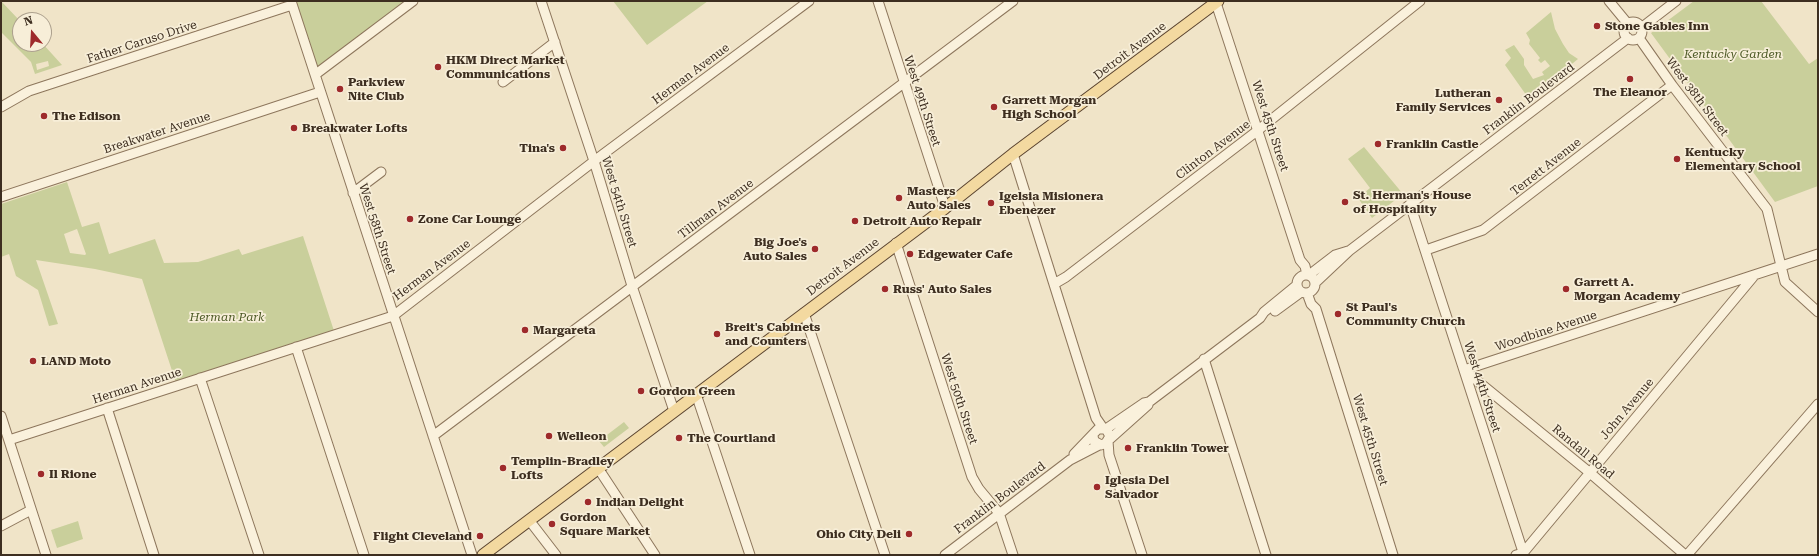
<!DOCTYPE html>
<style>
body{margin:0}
#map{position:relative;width:1819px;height:556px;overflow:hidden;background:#f0e4c8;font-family:"Roboto Serif",serif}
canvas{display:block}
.frame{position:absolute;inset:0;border:2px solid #3d2e20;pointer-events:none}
.north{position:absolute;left:12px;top:12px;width:40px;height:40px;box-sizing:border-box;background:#f7eed8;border:1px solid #ada18e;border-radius:50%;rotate:342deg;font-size:11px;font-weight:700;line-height:16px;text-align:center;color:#3d2e20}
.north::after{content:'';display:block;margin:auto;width:14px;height:18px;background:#9e2a2b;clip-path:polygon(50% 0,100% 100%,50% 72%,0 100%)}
</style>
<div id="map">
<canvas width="1819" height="556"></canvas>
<div class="frame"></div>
<div class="north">N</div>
</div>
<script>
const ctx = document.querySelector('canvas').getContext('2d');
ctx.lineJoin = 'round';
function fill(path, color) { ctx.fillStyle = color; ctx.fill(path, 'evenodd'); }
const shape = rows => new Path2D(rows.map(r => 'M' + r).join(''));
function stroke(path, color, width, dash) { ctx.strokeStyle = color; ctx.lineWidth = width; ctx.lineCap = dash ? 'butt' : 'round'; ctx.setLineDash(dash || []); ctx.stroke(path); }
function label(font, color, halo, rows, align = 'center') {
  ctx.font = font + ' "Roboto Serif",serif'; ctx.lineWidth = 3.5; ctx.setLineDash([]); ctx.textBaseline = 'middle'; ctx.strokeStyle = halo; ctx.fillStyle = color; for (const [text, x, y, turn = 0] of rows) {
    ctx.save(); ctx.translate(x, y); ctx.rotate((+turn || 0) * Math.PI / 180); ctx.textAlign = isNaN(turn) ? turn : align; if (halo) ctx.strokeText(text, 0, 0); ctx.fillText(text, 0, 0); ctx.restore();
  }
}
const green = shape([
 [1,1,20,21,20,44,43,44,62,65,35,74,31,62,1,32],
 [48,61,49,66,37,70,36,64],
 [291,1,413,1,316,74],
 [613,1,708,1,647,45],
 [1694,1,1761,1,1809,64,1818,58,1818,186,1775,202,1651,33],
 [1551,12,1555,29,1563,44,1569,53,1578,59,1529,99,1505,65,1511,58,1505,50,1514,45,1524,59,1524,65,1533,79,1544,75,1542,72,1550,66,1545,60,1541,63,1538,60,1540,58,1529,44,1530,40,1526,33],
 [1364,147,1403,194,1372,218,1358,198,1370,188,1348,159],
 [67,182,82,227,99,222,109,254,155,239,164,263,198,262,239,249,242,255,303,236,335,334,177,386,142,279,95,269,36,260,58,324,49,326,38,290,16,276,9,254,1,257,1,204],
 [77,229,86,254,85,255,70,253,64,234],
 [624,422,629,428,604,447,599,441],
 [78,521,83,539,57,548,51,530]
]);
const minor = shape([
 [291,1,472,555],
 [541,1,594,161,632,286,674,411],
 [878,1,945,207],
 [1609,1,1628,24],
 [1216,3,1300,260,1305,266,1307,275],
 '1624 31a9 9 0 1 1 18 0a9 9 0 1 1-18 0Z',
 [1641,28,1676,1],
 [1639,38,1672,85,1767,209,1785,282,1818,312],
 [316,74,413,1],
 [503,82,555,42],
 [1,107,29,91,292,5],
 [1013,154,1096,418,1103,428],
 [353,193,381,172],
 [1,197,320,92],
 [1410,204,1524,555],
 [896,243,972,477,979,489,999,513,1013,555],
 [1426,250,1483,230,1672,85],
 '1297 284a9 9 0 1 1 18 0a9 9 0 1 1-18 0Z',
 [1309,275,1335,255,1348,251],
 [1315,283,1349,251,1628,38],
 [1054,284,1066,277,1257,131,1420,1],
 [1307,293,1311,304,1316,309,1393,555],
 [1275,311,1301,292],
 [804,313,885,555],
 [296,347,364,555],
 [1204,359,1266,555],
 [1464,370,1818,254],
 [1464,370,1589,472,1685,555],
 [200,378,259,555],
 [696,394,750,555],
 [107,408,154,555],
 [1,416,46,555],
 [1106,429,1144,403,1149,402,1260,318,1264,312,1297,285],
 [433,436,1013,1],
 [1110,439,1148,405],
 [9,440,393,316,602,155,809,1],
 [1108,441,1109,455,1142,555],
 [1074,454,1098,429,1106,429,1110,436,1106,443,1101,445,1094,441,1093,436],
 [598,468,655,555],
 [529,520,556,555],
 [1,526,31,510],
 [945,555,1070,460,1099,445],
 [1516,555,1523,553,1753,277],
 [1687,555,1818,404]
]);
const major = shape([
 [483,555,945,208,1013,154,1218,1]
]);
const markers = [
 [1597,26,4,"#9e2a2b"],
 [438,67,4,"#9e2a2b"],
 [1630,79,4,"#9e2a2b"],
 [340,89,4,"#9e2a2b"],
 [1499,100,4,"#9e2a2b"],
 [994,107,4,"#9e2a2b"],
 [44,116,4,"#9e2a2b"],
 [294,128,4,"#9e2a2b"],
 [1378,144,4,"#9e2a2b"],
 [563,148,4,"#9e2a2b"],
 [1677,159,4,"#9e2a2b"],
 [899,198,4,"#9e2a2b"],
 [1345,202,4,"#9e2a2b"],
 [991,203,4,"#9e2a2b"],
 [410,219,4,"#9e2a2b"],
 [855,221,4,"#9e2a2b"],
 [815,249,4,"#9e2a2b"],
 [910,254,4,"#9e2a2b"],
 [885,289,4,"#9e2a2b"],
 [1566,289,4,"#9e2a2b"],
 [1338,314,4,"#9e2a2b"],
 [525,330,4,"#9e2a2b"],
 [717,334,4,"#9e2a2b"],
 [33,361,4,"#9e2a2b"],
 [641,391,4,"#9e2a2b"],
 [549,436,4,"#9e2a2b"],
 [679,438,4,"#9e2a2b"],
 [1128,448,4,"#9e2a2b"],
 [503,468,4,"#9e2a2b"],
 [41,474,4,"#9e2a2b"],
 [1097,487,4,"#9e2a2b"],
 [588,502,4,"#9e2a2b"],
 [552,524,4,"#9e2a2b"],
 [909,534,4,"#9e2a2b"],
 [480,536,4,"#9e2a2b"]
];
const poiNames = [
 ["Stone Gables Inn",1605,26],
 ["HKM Direct Market",446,60],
 ["Communications",446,74],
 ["Parkview",348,82],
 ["Nite Club",348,96],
 ["The Eleanor",1630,92,"center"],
 ["Lutheran",1491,93,"right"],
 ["Family Services",1491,107,"right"],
 ["Garrett Morgan",1002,100],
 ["High School",1002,114],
 ["The Edison",52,116],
 ["Breakwater Lofts",302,128],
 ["Franklin Castle",1386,144],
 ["Tina's",555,148,"right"],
 ["Kentucky",1685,152],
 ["Elementary School",1685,166],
 ["Masters",907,191],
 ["Auto Sales",907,205],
 ["St. Herman's House",1353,195],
 ["of Hospitality",1353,209],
 ["Igelsia Misionera",999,196],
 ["Ebenezer",999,210],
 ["Zone Car Lounge",418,219],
 ["Detroit Auto Repair",863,221],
 ["Big Joe's",807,242,"right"],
 ["Auto Sales",807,256,"right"],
 ["Edgewater Cafe",918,254],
 ["Garrett A.",1574,282],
 ["Morgan Academy",1574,296],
 ["Russ' Auto Sales",893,289],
 ["St Paul's",1346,307],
 ["Community Church",1346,321],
 ["Breit's Cabinets",725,327],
 ["and Counters",725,341],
 ["Margareta",533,330],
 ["LAND Moto",41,361],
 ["Gordon Green",649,391],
 ["Welleon",557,436],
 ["The Courtland",687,438],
 ["Franklin Tower",1136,448],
 ["Templin-Bradley",511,461],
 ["Lofts",511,475],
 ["Il Rione",49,474],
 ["Iglesia Del",1105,480],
 ["Salvador",1105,494],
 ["Indian Delight",596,502],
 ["Gordon",560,517],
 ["Square Market",560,531],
 ["Ohio City Deli",901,534,"right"],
 ["Flight Cleveland",472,536,"right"]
];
const streetNames = [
 ["Father Caruso Drive",142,42,-18],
 ["Detroit Avenue",1130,51,-37],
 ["Herman Avenue",691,74,-37],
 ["West 38th Street",1697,97,53],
 ["Franklin Boulevard",1529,99,-37],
 ["West 49th Street",922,101,72],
 ["West 45th Street",1270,126,72],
 ["Breakwater Avenue",157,133,-18],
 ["Clinton Avenue",1213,150,-37],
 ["Terrett Avenue",1546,167,-38],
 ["West 54th Street",619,202,73],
 ["Tillman Avenue",716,209,-37],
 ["West 58th Street",377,229,72],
 ["Detroit Avenue",843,267,-37],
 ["Herman Avenue",432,270,-37],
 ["Woodbine Avenue",1546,331,-18],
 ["Herman Avenue",137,386,-18],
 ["West 44th Street",1482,387,72],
 ["West 50th Street",959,399,72],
 ["John Avenue",1627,409,-50],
 ["West 45th Street",1370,440,73],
 ["Randall Road",1583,452,40],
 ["Franklin Boulevard",1000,498,-37]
];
const parkNames = [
 ["Kentucky Garden",1733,54],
 ["Herman Park",227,317]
];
fill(green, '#c9cf9b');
stroke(minor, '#8d765c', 11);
stroke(major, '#5b4430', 13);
stroke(minor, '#faf1dc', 9);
stroke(major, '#f3d9a0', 11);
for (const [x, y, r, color] of markers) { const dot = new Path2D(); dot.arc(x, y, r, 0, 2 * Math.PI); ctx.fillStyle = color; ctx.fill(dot); stroke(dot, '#f7eed8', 1.5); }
label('bold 12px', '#3d2e20', '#f7eed8', poiNames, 'left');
label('12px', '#3d2e20', '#f7eed8', streetNames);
label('italic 12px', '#4d5a26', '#f7eed8', parkNames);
</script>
